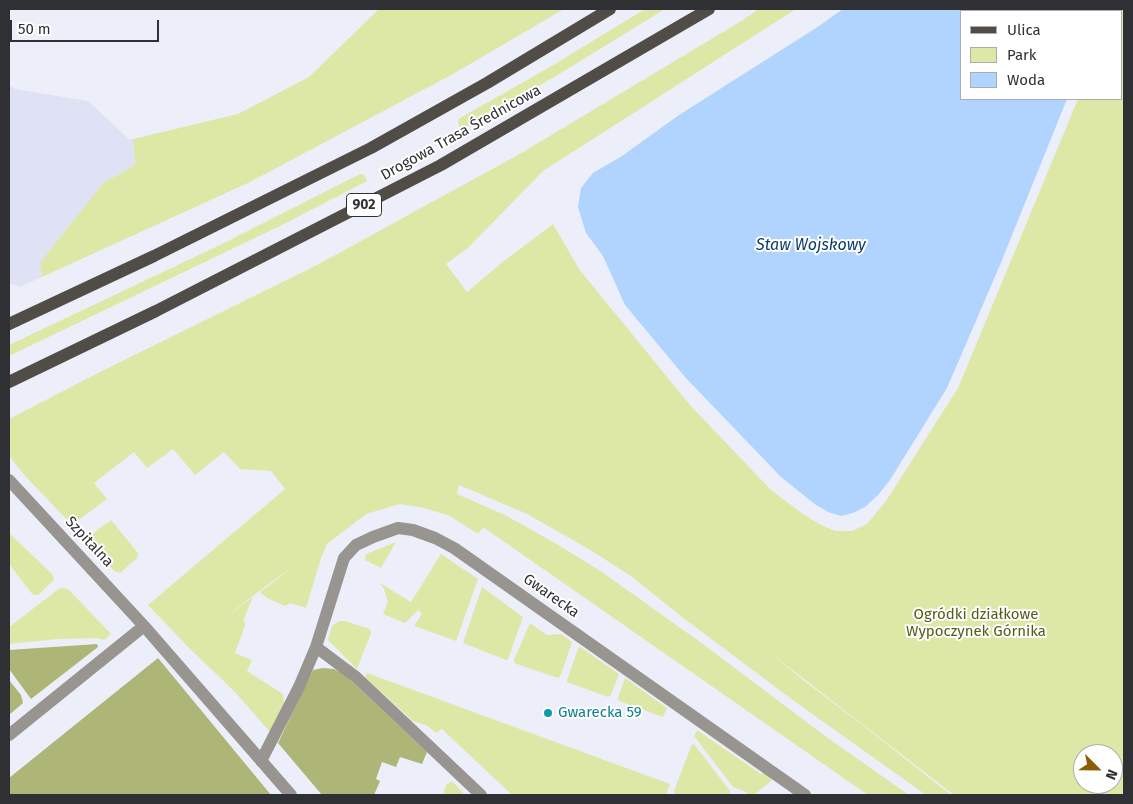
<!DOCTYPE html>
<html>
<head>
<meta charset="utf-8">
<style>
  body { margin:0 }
  #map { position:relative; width:1133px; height:804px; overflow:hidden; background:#eceff9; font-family:"Fira Sans",sans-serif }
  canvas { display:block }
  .frame { position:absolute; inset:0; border:10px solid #2f3034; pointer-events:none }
  .legend { position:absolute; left:960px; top:10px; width:162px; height:90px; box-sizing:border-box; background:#fff; border:1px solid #acacae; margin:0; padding:6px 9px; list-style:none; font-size:15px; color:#2f3034 }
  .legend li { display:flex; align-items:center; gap:10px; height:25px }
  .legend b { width:25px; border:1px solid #acacae }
  .north { position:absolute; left:1073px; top:744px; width:50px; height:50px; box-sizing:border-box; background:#fff; border:1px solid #acacae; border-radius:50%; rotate:113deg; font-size:14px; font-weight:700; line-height:20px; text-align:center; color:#2f3034 }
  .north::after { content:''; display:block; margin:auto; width:18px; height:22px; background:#8b5e01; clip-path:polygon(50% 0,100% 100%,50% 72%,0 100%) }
  .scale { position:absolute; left:10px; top:20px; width:149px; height:22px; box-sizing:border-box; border:2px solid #2f3034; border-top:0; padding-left:6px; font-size:15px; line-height:18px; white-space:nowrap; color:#2f3034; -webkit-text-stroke:4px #fff; paint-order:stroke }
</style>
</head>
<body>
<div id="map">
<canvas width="1133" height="804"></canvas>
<div class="frame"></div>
<ul class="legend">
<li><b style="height:6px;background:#524c47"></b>Ulica</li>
<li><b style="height:14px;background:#dde8a7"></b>Park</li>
<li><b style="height:14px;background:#b0d4fd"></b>Woda</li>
</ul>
<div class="north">N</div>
<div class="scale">50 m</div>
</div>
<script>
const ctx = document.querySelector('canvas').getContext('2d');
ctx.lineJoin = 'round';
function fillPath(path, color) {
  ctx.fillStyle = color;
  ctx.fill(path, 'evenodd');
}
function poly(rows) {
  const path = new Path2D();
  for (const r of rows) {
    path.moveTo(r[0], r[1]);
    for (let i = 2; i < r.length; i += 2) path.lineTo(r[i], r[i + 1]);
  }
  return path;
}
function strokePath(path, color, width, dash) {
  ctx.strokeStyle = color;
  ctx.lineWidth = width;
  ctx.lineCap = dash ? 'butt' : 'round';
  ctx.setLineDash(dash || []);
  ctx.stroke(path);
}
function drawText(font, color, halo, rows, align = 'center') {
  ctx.font = font + ' "Fira Sans",sans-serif';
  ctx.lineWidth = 4;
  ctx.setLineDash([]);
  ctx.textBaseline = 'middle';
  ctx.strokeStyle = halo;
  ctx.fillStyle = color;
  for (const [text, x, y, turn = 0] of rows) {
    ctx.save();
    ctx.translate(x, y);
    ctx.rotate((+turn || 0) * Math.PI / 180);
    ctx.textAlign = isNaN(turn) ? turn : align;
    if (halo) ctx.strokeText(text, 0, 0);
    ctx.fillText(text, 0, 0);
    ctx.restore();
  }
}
fillPath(poly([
  [9,85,15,89,88,101,130,140,133,139,135,165,103,183,41,263,42,277,20,287,9,283]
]), '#dee2f4');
fillPath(poly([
  [379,9,564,9,453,74,250,182,42,277,40,263,103,183,135,165,133,139,238,114,309,77],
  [645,9,665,9,556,76,466,127,463,128,459,126,458,122,460,118,550,67],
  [759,9,796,9,543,171,469,247,446,264,467,292,504,261,553,224,579,269,690,405,771,490,803,514,819,524,835,531,852,531,867,524,886,501,958,388,1078,99,1122,99,1122,11,1089,11,1091,9,1124,9,1124,795,954,795,773,655,803,680,860,723,951,795,926,795,794,701,682,617,631,576,592,551,527,514,459,485,457,494,505,515,555,543,602,572,707,647,825,736,909,795,868,795,483,527,478,534,450,516,424,508,400,504,366,514,327,544,321,558,306,608,290,603,285,606,267,598,260,592,293,567,267,585,219,622,253,597,243,621,246,623,235,653,252,660,247,671,283,694,284,703,270,732,234,691,188,647,148,605,285,489,271,471,240,469,224,452,195,475,173,449,147,468,134,452,94,483,107,499,72,525,26,477,9,456,9,419,104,370,317,265,518,155,743,20],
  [1083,754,1113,754,1113,784,1083,784],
  [360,174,363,174,366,178,367,181,284,224,9,356,9,345,220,245],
  [111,520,138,553,137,558,120,573,114,571,87,541,87,538],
  [9,533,52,574,54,578,54,580,38,595,33,595,9,564],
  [396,542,381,568,365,560,366,554],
  [441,554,478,579,456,641,414,626,422,614,418,610,405,623,383,614,388,602,384,589,380,583,411,602],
  [482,587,523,617,508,659,506,660,463,643],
  [60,588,64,588,69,590,111,634,104,640,98,638,58,639,9,644,9,627],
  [339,621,345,621,370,629,371,633,357,669,328,640,332,626],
  [530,623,547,635,561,634,572,642,561,675,558,678,514,663,514,660],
  [579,646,619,674,611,695,608,697,567,682,567,680],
  [367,673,670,784,666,795,512,795,442,729,436,733,428,726,413,721,365,677],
  [625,678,667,708,663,717,619,701,618,698],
  [697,730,761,774,764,772,772,778,771,781,754,795,749,795,746,792,733,787,694,736],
  [692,744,694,744,730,791,730,795,675,795,674,791],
  [452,781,465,795,443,795,446,785]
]), '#dde8a7');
fillPath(poly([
  [97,644,98,647,31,699,9,669,9,650],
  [158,658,271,795,9,795,9,778],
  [323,668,334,669,344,674,427,752,422,764,400,757,396,767,382,762,376,779,380,781,374,795,322,795,278,743,313,670],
  [9,680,21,695,23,703,9,715]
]), '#adb676');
fillPath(poly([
  [843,9,1042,9,1049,11,962,11,962,99,1067,99,1000,265,947,388,890,480,878,495,865,507,853,513,841,516,828,512,816,505,781,477,685,377,625,305,603,256,586,233,578,207,581,188,593,173,622,156,679,115,816,28]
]), '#b0d4fd');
strokePath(poly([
  [9,480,144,626,291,795],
  [316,647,356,677,481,795],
  [9,735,144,626],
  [261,761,299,687,316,647,344,558,356,545,373,537,398,528,413,530,435,538,454,548,805,795]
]), '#989591', 12);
strokePath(poly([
  [9,324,154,256,371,148,487,83,610,9],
  [9,382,156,311,441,165,709,9]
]), '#524c47', 12);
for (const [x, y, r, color] of [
  [548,713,5,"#0f9aa8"]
]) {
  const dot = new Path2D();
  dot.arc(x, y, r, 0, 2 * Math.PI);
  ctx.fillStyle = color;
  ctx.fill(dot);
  strokePath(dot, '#fff', 2);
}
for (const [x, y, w] of [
  [364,205,35]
]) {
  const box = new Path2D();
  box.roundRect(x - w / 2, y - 11.5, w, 23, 4);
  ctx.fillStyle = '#fff';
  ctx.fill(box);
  strokePath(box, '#2f3034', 1);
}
drawText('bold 14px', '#2f3034', null, [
  ["902",364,205]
]);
drawText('15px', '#2f3034', '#fff', [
  ["Drogowa Trasa Średnicowa",461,133,-29],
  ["Szpitalna",89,542,47],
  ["Gwarecka",551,596,35]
]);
drawText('15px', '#565d15', '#fff', [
  ["Ogródki działkowe",976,615],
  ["Wypoczynek Górnika",976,632]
]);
drawText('15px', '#0d838f', '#fff', [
  ["Gwarecka 59",558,713]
], 'left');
drawText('italic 16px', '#0f3b69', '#fff', [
  ["Staw Wojskowy",811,246]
]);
</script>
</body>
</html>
